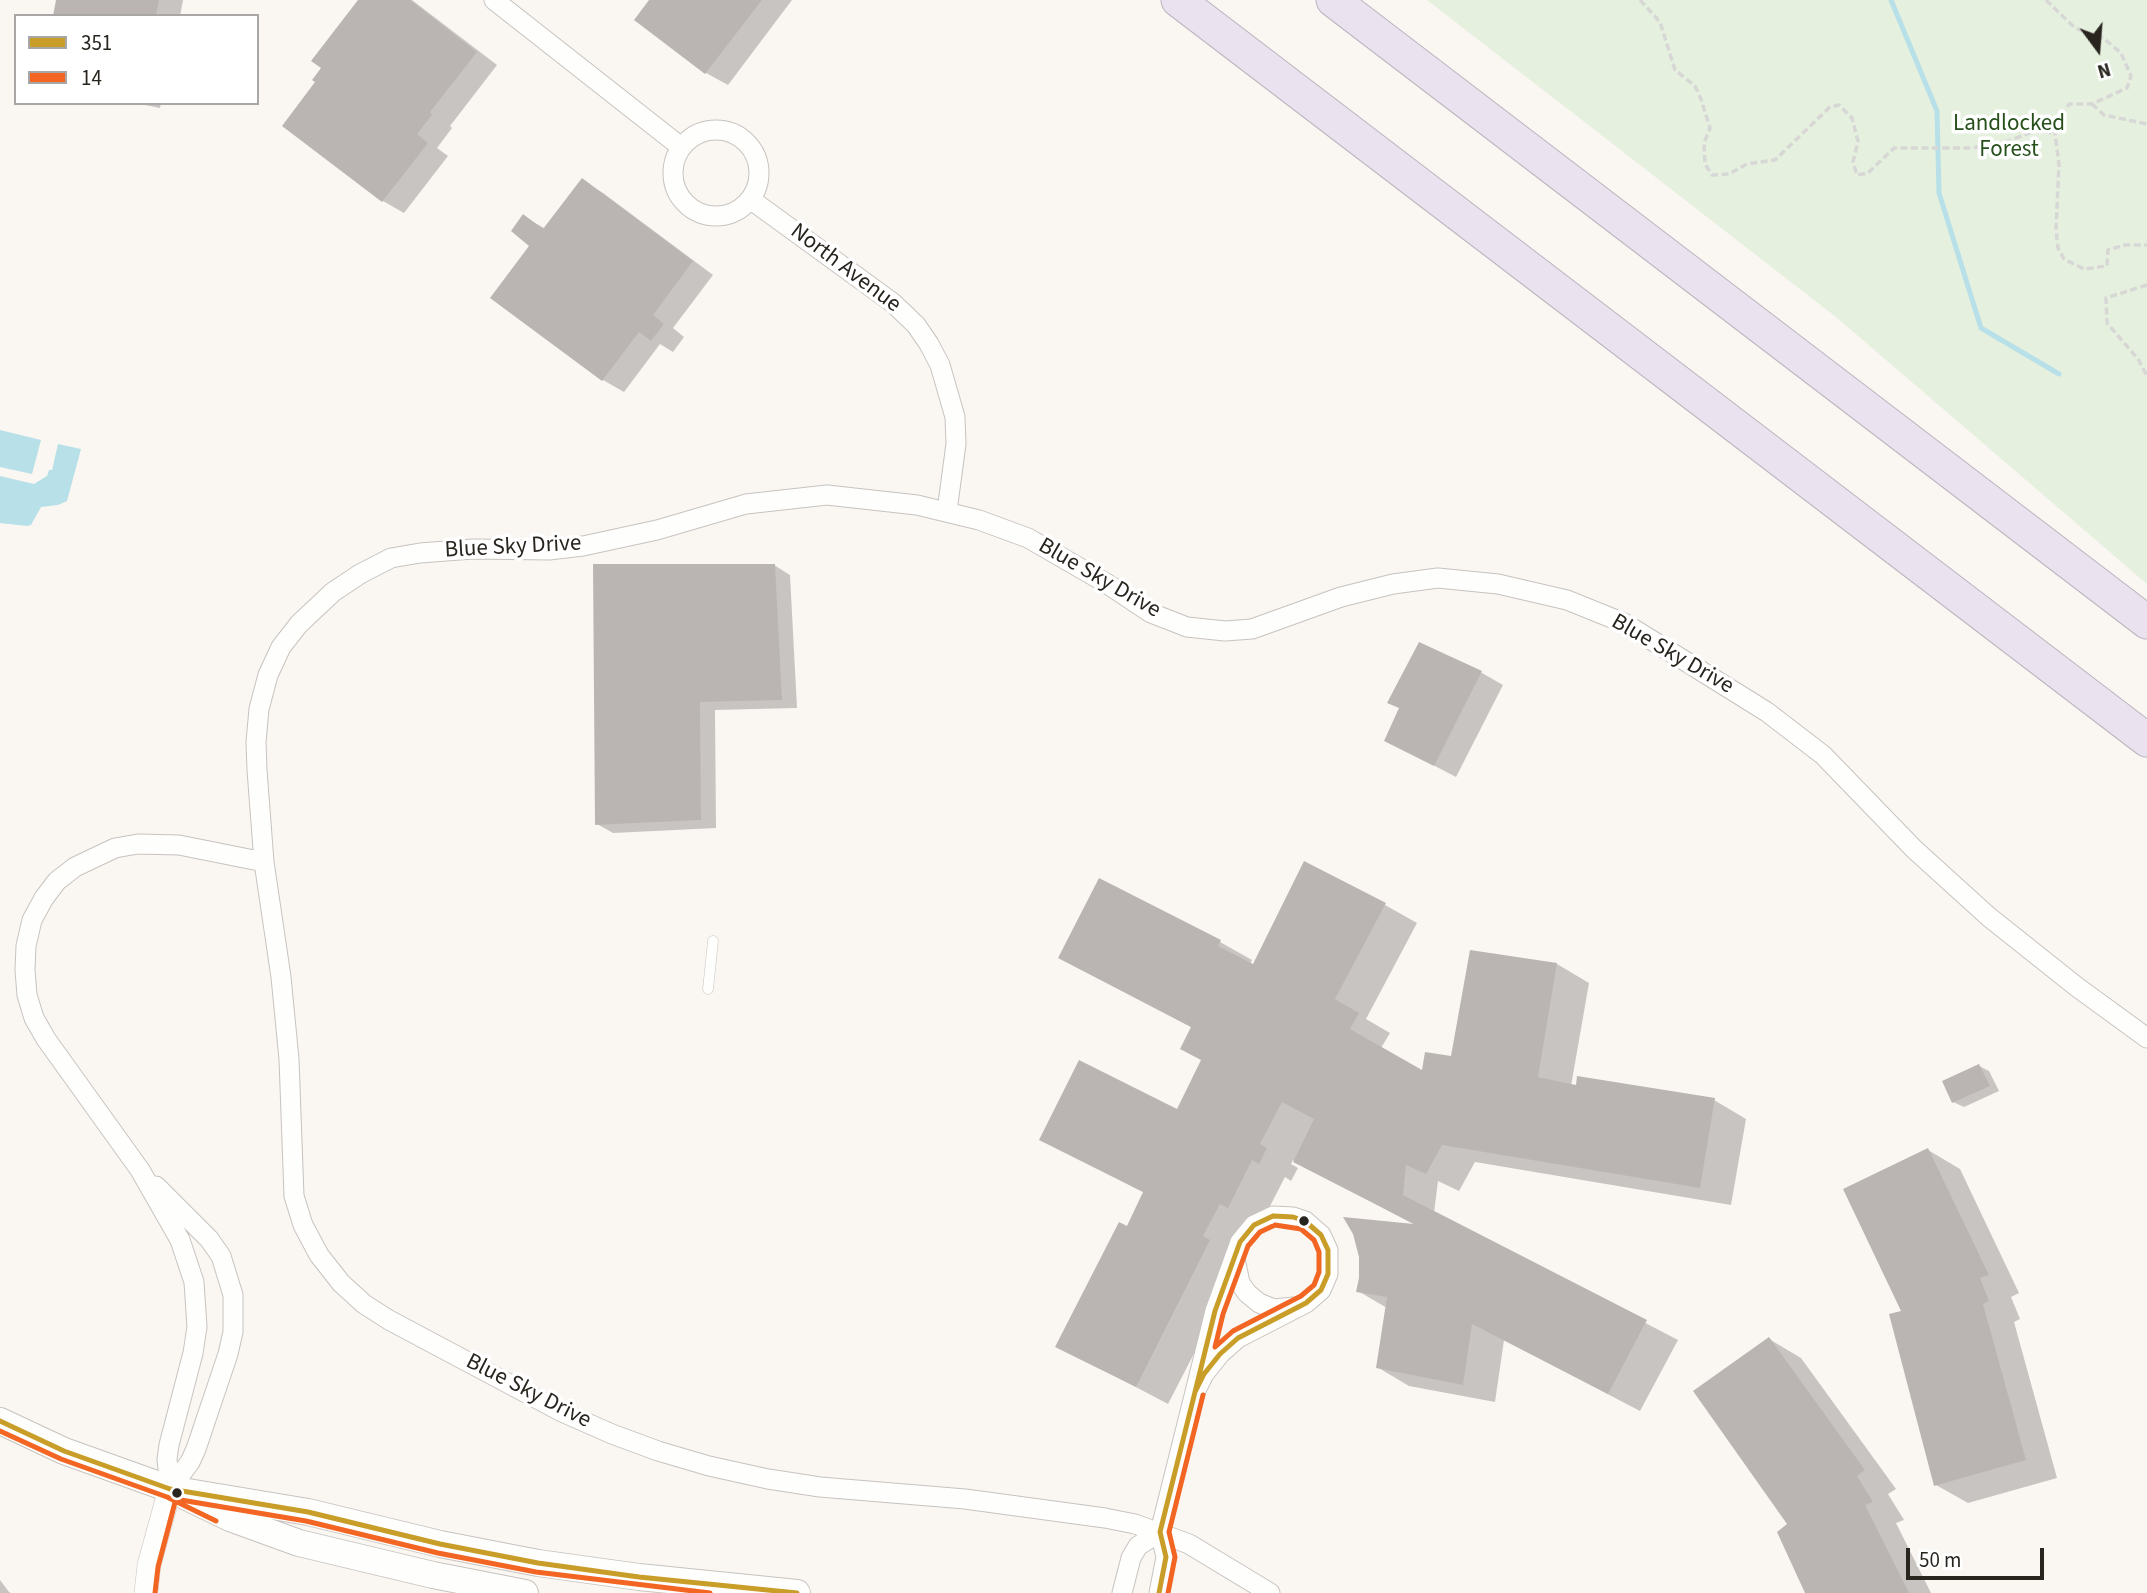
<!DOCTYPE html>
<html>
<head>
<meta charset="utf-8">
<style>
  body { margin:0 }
  #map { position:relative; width:2147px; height:1593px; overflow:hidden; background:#faf6f2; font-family:"Source Sans 3",sans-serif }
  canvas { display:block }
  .legend { position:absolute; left:14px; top:14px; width:245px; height:91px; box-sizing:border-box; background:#fff; border:2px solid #a9a7a5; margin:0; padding:9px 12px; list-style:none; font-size:21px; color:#28241e }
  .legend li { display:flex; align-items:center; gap:14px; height:35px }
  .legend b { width:35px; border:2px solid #a9a7a5 }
  .north { position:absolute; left:2063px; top:14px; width:70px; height:70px; -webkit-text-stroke:5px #fff; paint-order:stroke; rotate:164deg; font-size:19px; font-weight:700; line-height:28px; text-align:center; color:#28241e }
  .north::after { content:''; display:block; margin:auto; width:24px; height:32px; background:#28241e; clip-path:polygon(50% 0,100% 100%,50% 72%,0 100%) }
  .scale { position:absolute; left:1906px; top:1548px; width:138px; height:32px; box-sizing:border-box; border:4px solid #28241e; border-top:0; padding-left:9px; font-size:21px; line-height:24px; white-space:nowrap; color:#28241e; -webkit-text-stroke:5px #fff; paint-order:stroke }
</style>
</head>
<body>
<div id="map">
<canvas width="2147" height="1593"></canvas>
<ul class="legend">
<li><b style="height:9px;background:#c99e28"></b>351</li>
<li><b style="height:9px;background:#f26522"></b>14</li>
</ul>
<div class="north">N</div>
<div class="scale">50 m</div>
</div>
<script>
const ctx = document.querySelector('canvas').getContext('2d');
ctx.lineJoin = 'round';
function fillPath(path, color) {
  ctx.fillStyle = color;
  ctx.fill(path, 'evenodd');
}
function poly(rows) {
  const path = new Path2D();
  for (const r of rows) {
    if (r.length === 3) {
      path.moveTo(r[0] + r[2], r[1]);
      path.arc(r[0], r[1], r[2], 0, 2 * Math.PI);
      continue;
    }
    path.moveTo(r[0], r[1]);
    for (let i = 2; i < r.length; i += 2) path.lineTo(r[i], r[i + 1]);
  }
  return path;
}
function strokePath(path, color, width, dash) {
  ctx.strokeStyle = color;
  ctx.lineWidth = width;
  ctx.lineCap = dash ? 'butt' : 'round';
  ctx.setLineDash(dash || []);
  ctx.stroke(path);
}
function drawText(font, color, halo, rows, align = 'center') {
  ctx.font = font + ' "Source Sans 3",sans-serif';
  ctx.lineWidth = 7;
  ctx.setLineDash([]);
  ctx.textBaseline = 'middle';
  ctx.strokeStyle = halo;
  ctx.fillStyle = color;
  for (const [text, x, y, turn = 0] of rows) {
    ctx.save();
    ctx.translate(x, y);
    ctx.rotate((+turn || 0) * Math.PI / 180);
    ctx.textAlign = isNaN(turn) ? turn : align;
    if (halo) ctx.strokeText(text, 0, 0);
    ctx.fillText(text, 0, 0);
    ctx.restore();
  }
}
fillPath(poly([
  [1427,0,2147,0,2147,584,1836,317]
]), '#e6f0df');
fillPath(poly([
  [0,430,41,440,32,474,0,467],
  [58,444,81,449,67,501,58,505,41,507,31,525,27,526,0,523,0,476,34,484,47,476,49,470,52,470]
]), '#b8e0e8');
fillPath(poly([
  [58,0,183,0,180,16,55,16],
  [360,0,412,0,497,65,450,126,452,128,437,148,448,156,404,213,383,201,318,82],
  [651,0,792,0,728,85,706,73,636,20],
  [135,103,161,103,160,108],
  [582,180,603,193,713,275,673,328,684,337,673,352,660,344,624,392,603,380,532,245,524,217,546,229],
  [774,565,790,575,797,708,715,710,716,828,613,833,597,824],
  [1420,645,1482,673,1503,685,1456,777,1408,752,1401,708],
  [1385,905,1417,923,1366,1019,1390,1033,1381,1048,1423,1072,1452,1058,1557,964,1589,983,1571,1086,1714,1100,1746,1119,1731,1205,1475,1162,1459,1191,1438,1181,1434,1213,1678,1340,1640,1411,1504,1340,1495,1402,1409,1386,1377,1367,1387,1308,1358,1291,1417,1226,1293,1160,1291,1164,1298,1168,1291,1181,1285,1177,1168,1404,1058,1346,1127,1228,1145,1193,1041,1139,1177,1111,1203,1060,1193,1028,1060,958,1220,942,1252,960,1250,964,1254,966],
  [1979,1066,1989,1071,1999,1091,1964,1107,1953,1102],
  [1928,1150,1960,1169,2019,1293,2011,1297,2020,1319,2014,1322,2057,1478,1968,1503,1936,1485,1903,1312],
  [1769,1339,1801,1358,1896,1489,1888,1494,1904,1520,1896,1523,1931,1593,1806,1593,1789,1524],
  [0,1580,9,1592,11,1593,0,1593]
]), '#0003');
strokePath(poly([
  [1891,0,1937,111,1939,193,1981,328,2059,374]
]), '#b8e0e8', 5);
fillPath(poly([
  [56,0,159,0,156,16,53,16],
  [358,0,410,0,477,52,430,112,432,115,417,134,428,143,382,202,282,126,315,82,312,80,321,68,311,61],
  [649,0,762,0,705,74,634,20],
  [582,178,693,261,653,315,664,324,651,341,639,332,602,381,490,298,529,246,511,231,523,214,543,229],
  [593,564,775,564,782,700,700,702,701,820,595,825],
  [1419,642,1482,671,1434,766,1384,741,1399,708,1387,703],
  [1304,861,1386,903,1335,999,1359,1013,1350,1029,1422,1070,1425,1052,1451,1056,1470,950,1557,963,1538,1077,1576,1085,1577,1076,1715,1098,1700,1188,1442,1145,1426,1174,1406,1165,1403,1195,1647,1320,1608,1394,1472,1324,1463,1385,1376,1368,1387,1297,1356,1292,1359,1278,1359,1257,1353,1234,1343,1217,1414,1224,1293,1162,1314,1119,1282,1102,1260,1144,1267,1148,1259,1164,1252,1160,1228,1208,1220,1204,1203,1236,1210,1240,1136,1387,1055,1347,1119,1222,1127,1226,1143,1192,1039,1140,1079,1060,1177,1109,1201,1060,1180,1049,1191,1027,1058,958,1099,878,1221,940,1218,946,1253,964],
  [1979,1064,1990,1086,1952,1103,1942,1081],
  [1928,1148,1989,1275,1980,1278,1989,1301,1983,1304,2026,1460,1934,1486,1889,1314,1901,1311,1843,1189],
  [1769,1337,1865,1470,1857,1476,1873,1502,1865,1505,1909,1593,1805,1593,1777,1532,1787,1524,1693,1391]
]), '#bab5b3');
const service = poly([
  [708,989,713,941]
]);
const minor = poly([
  [494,0,681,147],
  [716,173,43],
  [750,199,893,303,916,325,929,344,940,365,955,417,956,444,947,511],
  [156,1186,209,1239,221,1256,233,1295,233,1332,228,1354,196,1449,190,1462,170,1489],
  [1235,1259,1240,1283,1247,1293,1259,1303,1274,1309,1294,1307],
  [170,1489,167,1459,169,1445,193,1353,197,1327,194,1282,180,1240,140,1170,46,1039,34,1018,27,995,25,970,26,946,32,920,44,898,57,881,75,867,115,848,138,844,179,845,264,862],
  [1122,1593,1131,1558,1138,1546,1160,1532],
  [1159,1593,1166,1557,1160,1532,1195,1392,1215,1311,1240,1242,1254,1225,1273,1216,1293,1217,1305,1221,1321,1235,1328,1250,1328,1274,1321,1290,1306,1303,1238,1338,1220,1354,1204,1374,1195,1392],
  [1270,1593,1189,1544,1135,1524,1105,1518,965,1499,820,1487,768,1479,709,1466,658,1451,612,1434,562,1412,389,1320,364,1304,341,1283,319,1255,303,1225,294,1196,289,1059,281,977,264,862,257,770,256,742,259,709,268,675,281,647,299,624,333,592,360,574,391,558,420,553,473,549,549,550,583,546,657,530,746,504,827,495,917,505,979,520,1028,538,1106,583,1151,613,1187,627,1225,631,1252,629,1341,597,1393,584,1438,578,1498,584,1567,600,1624,623,1767,712,1823,755,1914,849,1989,917,2077,987,2147,1038]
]);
const tertiary = poly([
  [146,1593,149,1565,170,1489]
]);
const secondary = poly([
  [0,1421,64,1451,170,1489,230,1518,299,1543,433,1575,525,1593],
  [170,1489,308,1512,440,1544,538,1563,639,1577,797,1593]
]);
const motorway = poly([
  [1178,0,2147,740],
  [1333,0,2147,622]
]);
strokePath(service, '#c7c3bf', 11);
strokePath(minor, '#c7c3bf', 21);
strokePath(tertiary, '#c7c3bf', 24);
strokePath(secondary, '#c7c3bf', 28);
strokePath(motorway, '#bcb5bf', 35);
strokePath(poly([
  [1640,0,1660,22,1675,70,1695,86,1701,99,1710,128,1704,143,1705,164,1712,175,1729,174,1747,164,1775,160,1830,107,1839,105,1852,118,1858,141,1853,162,1857,175,1868,173,1894,148,1973,148,2009,141,2037,130,2055,134],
  [2046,0,2075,28,2103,38,2121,53,2131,76,2127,88,2092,104,2069,104,2060,120,2055,134,2059,164,2056,230,2058,248,2064,259,2084,269,2107,266,2108,250,2125,245,2147,245],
  [2092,104,2104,115,2147,124],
  [2147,285,2106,298,2107,323,2138,359,2147,376]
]), '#d7d7d5', 3.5, [7, 3.5]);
strokePath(service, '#fefefd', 10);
strokePath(minor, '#fefefd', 19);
strokePath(tertiary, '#fefefd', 23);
strokePath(secondary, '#fefefd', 26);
strokePath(motorway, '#eae3ef', 33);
strokePath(poly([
  [1273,1216,1293,1217,1305,1221,1321,1235,1328,1250,1328,1274,1321,1290,1306,1303,1238,1338,1220,1354,1204,1374,1195,1392,1215,1311,1240,1242,1254,1225,1273,1216],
  [0,1421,64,1451,170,1489,308,1512,440,1544,538,1563,639,1577,797,1593],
  [1159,1593,1166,1557,1160,1532,1195,1392]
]), '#c99e28', 5);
strokePath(poly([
  [1275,1225,1301,1229,1314,1240,1319,1252,1319,1272,1314,1285,1301,1296,1233,1331,1215,1347,1223,1314,1248,1246,1260,1232,1275,1225],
  [0,1431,61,1459,167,1497,216,1521],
  [169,1498,306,1521,438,1553,536,1572,710,1593],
  [155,1593,158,1567,178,1491],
  [1168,1593,1175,1557,1169,1532,1203,1395]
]), '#f26522', 5);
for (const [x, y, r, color] of [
  [1304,1221,6,"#28241e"],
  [177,1493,6,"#28241e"]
]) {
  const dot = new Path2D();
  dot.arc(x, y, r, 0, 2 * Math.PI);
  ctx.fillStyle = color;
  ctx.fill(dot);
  strokePath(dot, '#fff', 2.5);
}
drawText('23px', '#264f1b', '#fff', [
  ["Landlocked",2009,125],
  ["Forest",2009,151]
]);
drawText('23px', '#28241e', '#fff', [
  ["North Avenue",845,269,37],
  ["Blue Sky Drive",513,548,-3],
  ["Blue Sky Drive",1099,579,30],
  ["Blue Sky Drive",1672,655,30],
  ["Blue Sky Drive",528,1392,27]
]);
</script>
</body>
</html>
